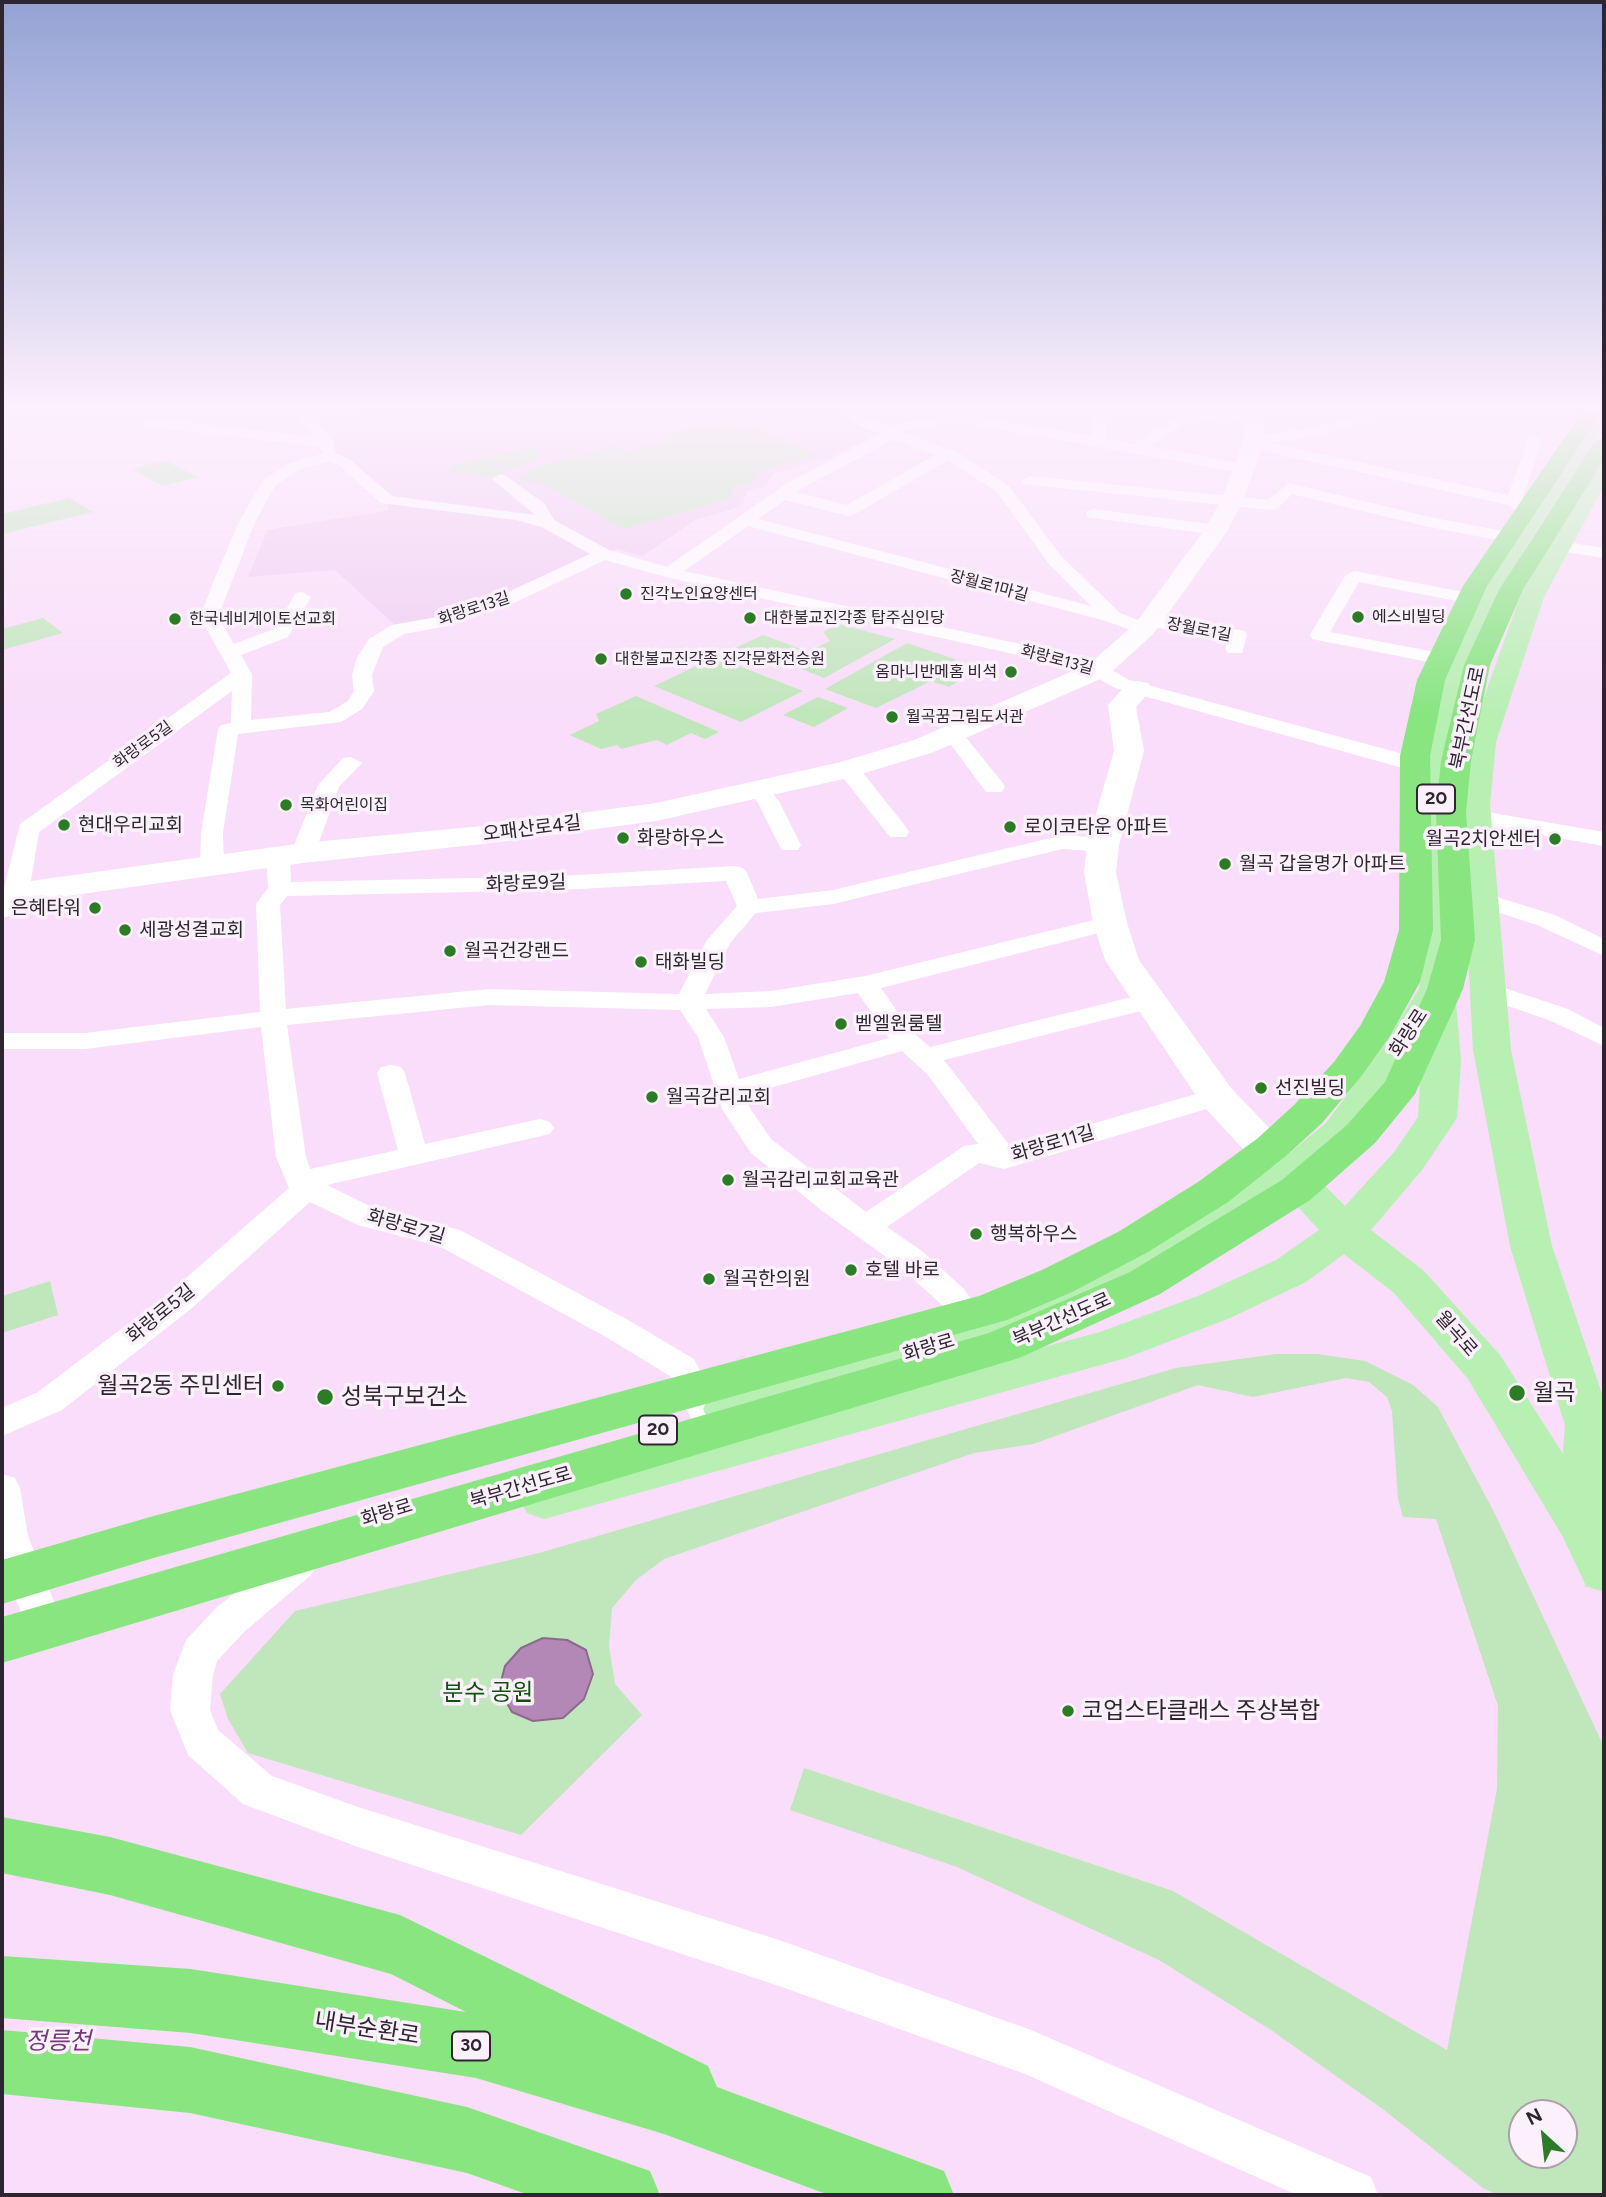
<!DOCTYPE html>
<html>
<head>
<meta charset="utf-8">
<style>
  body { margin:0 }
  #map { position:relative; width:1606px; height:2197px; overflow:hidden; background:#f9ddfa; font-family:Figtree,sans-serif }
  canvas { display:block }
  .frame { position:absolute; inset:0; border:4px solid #2f2530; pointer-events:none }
  .north { position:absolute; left:1508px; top:2099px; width:70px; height:70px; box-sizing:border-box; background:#fcf0fc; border:2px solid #aa9faa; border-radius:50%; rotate:333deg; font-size:19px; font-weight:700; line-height:28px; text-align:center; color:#2f2530 }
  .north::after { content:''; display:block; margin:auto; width:24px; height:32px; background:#2c7c26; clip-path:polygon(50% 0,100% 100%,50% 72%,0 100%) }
</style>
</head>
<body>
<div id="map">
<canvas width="1606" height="2197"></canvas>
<div class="frame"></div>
<div class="north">N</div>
</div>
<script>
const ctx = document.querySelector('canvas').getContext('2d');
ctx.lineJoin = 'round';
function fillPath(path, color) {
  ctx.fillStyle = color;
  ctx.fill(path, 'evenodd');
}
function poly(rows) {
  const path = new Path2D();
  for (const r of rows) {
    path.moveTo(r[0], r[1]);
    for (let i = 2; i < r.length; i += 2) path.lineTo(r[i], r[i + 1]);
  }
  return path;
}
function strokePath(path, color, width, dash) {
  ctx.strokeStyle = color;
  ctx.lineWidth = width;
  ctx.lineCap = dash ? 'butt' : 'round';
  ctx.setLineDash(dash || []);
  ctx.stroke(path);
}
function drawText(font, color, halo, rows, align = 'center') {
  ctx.font = font + ' Figtree,"Noto Sans KR",sans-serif';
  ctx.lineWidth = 7;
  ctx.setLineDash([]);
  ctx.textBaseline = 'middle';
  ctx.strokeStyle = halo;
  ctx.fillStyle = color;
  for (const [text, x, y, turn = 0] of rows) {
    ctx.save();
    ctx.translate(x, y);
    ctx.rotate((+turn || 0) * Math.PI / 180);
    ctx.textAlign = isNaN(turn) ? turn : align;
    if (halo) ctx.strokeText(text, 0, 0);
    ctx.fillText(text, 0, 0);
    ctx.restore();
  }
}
fillPath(poly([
  [362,409,837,409,852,422,879,433,829,458,773,474,766,486,747,491,742,506,695,520,643,556,617,549,499,603,399,629,335,570,248,577,267,530,389,510,387,500,330,456,327,443]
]), '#efcdf1');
fillPath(poly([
  [734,418,818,455,759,471,751,483,733,487,729,499,623,529,539,481,521,483,519,478,534,468,614,446,626,452,667,442,656,436],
  [529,447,538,449,540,454,537,459,493,477,451,472,449,467],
  [165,460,198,477,163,486,132,469],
  [69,498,93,512,2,534,2,514],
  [43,618,63,633,2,650,2,629],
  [839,624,895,639,824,678,786,663,830,641,823,632],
  [763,635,801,649,773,663,735,648],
  [907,643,981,668,949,687,931,681,876,708,825,689],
  [715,657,716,657,803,691,741,722,654,686],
  [636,696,719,732,705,739,691,733,667,745,657,740,621,749,617,745,601,749,570,735,599,721,596,714],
  [818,697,848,708,814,727,783,715],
  [50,1281,58,1315,2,1333,2,1296],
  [1276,1354,1317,1354,1365,1361,1413,1385,1438,1407,1495,1514,1604,1747,1604,2195,1498,2195,1483,2188,1384,2110,1271,2030,1159,1960,957,1867,790,1810,804,1768,1173,1891,1447,2050,1497,1789,1498,1706,1436,1519,1403,1517,1398,1499,1392,1411,1387,1397,1369,1382,1346,1378,1253,1397,1198,1385,1033,1444,974,1453,664,1559,636,1580,612,1608,609,1646,615,1684,642,1715,521,1835,248,1753,228,1719,220,1694,295,1611,539,1553,1176,1368],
  [1522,2113,1564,2113,1564,2155,1522,2155]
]), '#c0e6bb');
const water = poly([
  [543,1638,567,1640,586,1650,593,1674,584,1699,563,1718,533,1721,512,1712,499,1689,505,1666,521,1648,543,1638]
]);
fillPath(water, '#b387b6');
strokePath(water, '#8b6a8e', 2);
fillPath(poly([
  [2,1973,44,1978,426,2057,860,2195,712,2195,472,2104,335,2089,2,2104]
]), '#f9ddfa');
fillPath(poly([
  [290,409,304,409,335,443,335,453,349,459,392,496,535,515,492,479,500,474,506,476,545,504,554,520,609,550,667,567,786,484,881,434,855,424,839,409,854,409,865,418,887,426,960,414,1092,436,1093,420,1111,409,1127,409,1106,425,1107,439,1134,444,1189,410,1260,415,1262,418,1255,422,1192,419,1150,446,1249,465,1249,471,1244,473,960,422,900,431,962,455,1009,486,1061,556,1120,613,1141,621,1150,615,1245,631,1247,635,1242,653,1228,653,1225,649,1228,639,1152,627,1151,633,1144,635,1106,621,748,526,684,571,1071,655,1105,666,1129,680,1444,765,1447,770,1436,776,1428,775,1115,688,1091,674,1059,664,670,578,605,560,505,607,447,626,404,634,383,647,372,675,374,691,362,709,341,722,238,734,223,833,224,866,220,871,212,873,204,871,200,866,201,833,218,729,221,725,231,723,232,691,39,832,29,893,11,916,2,918,2,896,20,824,231,673,200,617,215,578,239,522,263,480,290,463,324,453,321,447,147,426,140,422,147,418,314,437,290,409],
  [894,439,935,455,847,505,795,492,894,439],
  [948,460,997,492,1049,564,1091,606,758,519,785,500,849,516,855,514,948,460],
  [329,461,339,465,381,503,516,520,542,527,590,554,493,599,437,617,392,625,369,639,357,658,352,675,354,691,348,701,329,712,251,720,252,674,241,655,288,637,311,597,302,592,296,593,274,629,234,644,218,617,255,522,275,486,300,469,329,461],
  [1384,409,1406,409,1314,436,1271,443,1508,495,1528,440,1530,437,1540,437,1542,440,1522,500,1534,512,1532,515,1520,515,1509,505,1264,451,1246,441,1254,436,1308,429,1384,409],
  [1029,476,1268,500,1289,483,1429,517,1519,534,1527,539,1519,544,1429,527,1292,494,1278,508,1272,510,1023,484,1021,481,1029,476],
  [1093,509,1216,525,1224,530,1216,535,1087,517,1087,511,1093,509],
  [1559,541,1604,548,1604,558,1553,550,1550,546,1559,541],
  [1354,571,1489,597,1492,601,1489,605,1483,606,1359,582,1330,632,1466,658,1469,662,1466,666,1459,668,1312,639,1310,635,1345,576,1354,571],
  [953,728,960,730,1002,782,1005,787,1002,792,986,792,946,738,943,734,946,730,953,728],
  [351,757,362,763,339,787,315,853,311,858,295,858,291,853,318,785,343,758,351,757],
  [848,763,856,764,906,827,909,832,906,837,890,837,840,774,837,769,840,764,848,763],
  [758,783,766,785,779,801,801,845,798,850,782,850,779,845,758,803,747,790,758,783],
  [1475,810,1604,832,1604,846,1467,822,1464,817,1475,810],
  [1063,835,1103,838,1114,845,1103,852,1063,849,833,904,756,913,730,943,705,994,771,991,865,976,1110,916,1119,918,1122,923,1119,928,881,988,910,1030,930,1047,1148,993,1157,995,1161,1001,1157,1007,944,1060,1011,1147,1217,1088,1227,1091,1231,1097,1227,1103,1004,1169,979,1163,887,1227,922,1251,964,1289,994,1332,990,1340,978,1344,966,1340,942,1305,900,1267,821,1210,751,1153,722,1109,698,1037,680,1010,489,1005,287,1025,306,1157,310,1169,398,1150,377,1073,381,1067,391,1065,401,1067,405,1073,425,1144,540,1119,550,1122,554,1128,550,1134,327,1185,378,1210,460,1230,630,1321,694,1359,723,1415,718,1424,706,1428,694,1424,670,1376,606,1337,439,1246,358,1225,310,1202,192,1308,62,1410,2,1436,2,1408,38,1392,170,1292,289,1188,276,1157,261,1027,85,1049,2,1049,2,1033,85,1033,260,1012,256,904,268,888,266,856,270,851,286,851,290,856,291,882,561,876,735,866,743,868,747,873,758,899,833,890,1063,835],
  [726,881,737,906,707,940,679,994,489,989,286,1009,280,905,287,896,561,890,726,881],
  [858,993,889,1038,739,1079,724,1037,706,1009,771,1007,858,993],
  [902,1051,928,1075,978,1144,964,1146,866,1212,771,1139,750,1108,745,1095,902,1051],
  [1481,892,1555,915,1604,939,1604,956,1537,925,1472,904,1469,899,1472,894,1481,892],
  [1486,982,1568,1009,1604,1028,1604,1046,1551,1021,1477,995,1473,990,1477,985,1486,982],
  [2,1474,15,1478,20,1488,28,1536,61,1619,56,1631,42,1635,28,1631,2,1563,2,1474],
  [298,1548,311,1553,317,1564,311,1575,244,1632,217,1661,213,1675,210,1710,218,1730,272,1776,358,1807,779,1940,1031,2030,1371,2177,1378,2195,1297,2195,1025,2074,779,1986,358,1847,243,1804,188,1755,170,1710,173,1675,186,1640,216,1608,285,1553,298,1548]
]), '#fff');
fillPath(poly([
  [1245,409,1265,409,1264,441,1243,501,1228,530,1153,634,1107,676,934,752,848,778,656,821,483,844,303,863,25,902,2,910,2,888,17,883,303,843,483,826,656,803,841,762,914,740,1089,664,1135,624,1205,529,1221,501,1244,441,1245,409],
  [1138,681,1148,683,1152,689,1136,707,1144,751,1119,845,1116,872,1127,923,1139,960,1231,1088,1304,1164,1310,1174,1304,1184,1290,1187,1276,1184,1203,1106,1105,960,1093,923,1084,872,1087,845,1114,751,1108,705,1128,683,1138,681]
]), '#fff');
fillPath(poly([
  [1604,409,1604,429,1531,539,1495,601,1472,662,1451,800,1459,957,1455,989,1461,1061,1457,1118,1422,1170,1371,1230,1424,1271,1500,1355,1563,1454,1565,1425,1510,1246,1473,1050,1460,804,1468,742,1520,597,1593,467,1604,461,1604,486,1544,597,1496,742,1490,804,1511,1050,1552,1246,1604,1400,1604,1592,1586,1586,1563,1537,1468,1379,1394,1293,1344,1254,1306,1282,1230,1318,1126,1358,544,1519,527,1513,519,1499,527,1485,1100,1332,1198,1296,1276,1260,1319,1230,1287,1195,1239,1228,1083,1311,995,1345,726,1427,709,1422,703,1409,709,1396,965,1321,1051,1289,1209,1208,1276,1164,1326,1123,1386,1042,1419,989,1425,957,1421,800,1446,662,1471,601,1507,539,1597,410,1604,409],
  [1422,1043,1418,1117,1394,1152,1345,1206,1314,1175,1354,1141,1422,1043]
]), '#b8efb3');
fillPath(poly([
  [1584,409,1604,409,1487,586,1445,680,1430,756,1433,930,1420,982,1390,1036,1360,1078,1322,1123,1286,1156,1228,1202,1148,1252,1072,1292,1007,1320,150,1559,2,1604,2,1560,150,1517,979,1296,1042,1270,1118,1232,1198,1182,1258,1138,1294,1105,1334,1062,1360,1026,1384,982,1399,930,1400,756,1417,680,1463,586,1584,409],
  [1604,437,1604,459,1523,590,1490,665,1471,761,1466,812,1475,940,1463,989,1415,1094,1375,1143,1310,1200,1160,1294,1019,1358,2,1663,2,1617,989,1333,1130,1272,1282,1180,1347,1125,1385,1082,1427,989,1441,940,1436,812,1441,761,1464,665,1499,590,1594,443,1604,437],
  [2,1817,110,1837,400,1915,708,2066,717,2087,944,2171,954,2195,829,2195,664,2134,476,2078,191,2033,2,2018,2,1956,191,1969,466,2012,391,1974,110,1895,2,1873,2,1817],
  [2,2030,190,2047,467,2107,650,2171,660,2195,529,2195,467,2173,190,2113,2,2094,2,2030]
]), '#88e580');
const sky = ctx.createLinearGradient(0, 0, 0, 716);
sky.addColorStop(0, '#93a2d4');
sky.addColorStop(0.57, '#fcf0fd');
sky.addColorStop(1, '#fcf0fd00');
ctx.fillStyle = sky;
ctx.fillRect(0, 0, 1606, 716);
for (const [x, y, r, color] of [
  [626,594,7,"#2c7c26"],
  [1358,617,7,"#2c7c26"],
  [750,618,7,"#2c7c26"],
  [175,619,7,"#2c7c26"],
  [601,659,7,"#2c7c26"],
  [1011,672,7,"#2c7c26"],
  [892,717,7,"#2c7c26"],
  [286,805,7,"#2c7c26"],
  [64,825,7,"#2c7c26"],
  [1010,827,7,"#2c7c26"],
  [623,838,7,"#2c7c26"],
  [1555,839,7,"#2c7c26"],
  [1225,864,7,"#2c7c26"],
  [95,908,7,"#2c7c26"],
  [125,930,7,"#2c7c26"],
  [450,951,7,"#2c7c26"],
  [641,962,7,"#2c7c26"],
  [841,1024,7,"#2c7c26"],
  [1261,1088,7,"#2c7c26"],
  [652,1097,7,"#2c7c26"],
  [728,1180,7,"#2c7c26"],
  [976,1234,7,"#2c7c26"],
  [851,1270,7,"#2c7c26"],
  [709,1279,7,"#2c7c26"],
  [278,1386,7,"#2c7c26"],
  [1517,1393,9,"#2c7c26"],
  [325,1397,9,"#2c7c26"],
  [1068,1711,7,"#2c7c26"]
]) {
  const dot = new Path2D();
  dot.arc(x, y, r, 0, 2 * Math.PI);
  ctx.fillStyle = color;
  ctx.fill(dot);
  strokePath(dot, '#fcf0fc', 2.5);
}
drawText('16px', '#2f2530', '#fcf0fc', [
  ["장월로1마길",989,586,15],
  ["화랑로13길",474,609,-18],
  ["장월로1길",1199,630,11],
  ["화랑로13길",1057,660,15],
  ["화랑로5길",143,745,-36]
]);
drawText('16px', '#2f2530', '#fcf0fc', [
  ["진각노인요양센터",640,594],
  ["에스비빌딩",1372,617],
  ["대한불교진각종 탑주심인당",764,618],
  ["한국네비게이토선교회",189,619],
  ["대한불교진각종 진각문화전승원",615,659],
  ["옴마니반메홈 비석",997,672,"right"],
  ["월곡꿈그림도서관",906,717],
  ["목화어린이집",300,805]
], 'left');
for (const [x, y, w] of [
  [1436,799,38],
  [658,1430,38],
  [471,2046,38]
]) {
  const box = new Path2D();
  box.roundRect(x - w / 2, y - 14.5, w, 29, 5);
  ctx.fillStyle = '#fcf0fc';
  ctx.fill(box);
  strokePath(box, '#2f2530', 2);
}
drawText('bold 18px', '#2f2530', null, [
  ["20",1436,799],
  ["20",658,1430],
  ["30",471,2046]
]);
drawText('19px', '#2f2530', '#fcf0fc', [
  ["북부간선도로",1468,718,-78],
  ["오패산로4길",532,829,-7],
  ["화랑로9길",526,884,-2],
  ["화랑로",1409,1033,-57],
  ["화랑로11길",1053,1144,-16],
  ["화랑로7길",406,1227,16],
  ["화랑로5길",161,1314,-39],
  ["북부간선도로",1062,1320,-24],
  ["월곡로",1456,1334,49],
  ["화랑로",929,1348,-17],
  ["북부간선도로",521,1488,-16],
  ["화랑로",387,1513,-17]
]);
drawText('19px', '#2f2530', '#fcf0fc', [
  ["현대우리교회",78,825],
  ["로이코타운 아파트",1024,827],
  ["화랑하우스",637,838],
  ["월곡2치안센터",1541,839,"right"],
  ["월곡 갑을명가 아파트",1239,864],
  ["은혜타워",81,908,"right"],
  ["세광성결교회",139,930],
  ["월곡건강랜드",464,951],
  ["태화빌딩",655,962],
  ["벧엘원룸텔",855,1024],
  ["선진빌딩",1275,1088],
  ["월곡감리교회",666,1097],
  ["월곡감리교회교육관",742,1180],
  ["행복하우스",990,1234],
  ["호텔 바로",865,1270],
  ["월곡한의원",723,1279]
], 'left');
drawText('23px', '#2f2530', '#fcf0fc', [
  ["월곡2동 주민센터",264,1386,"right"],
  ["월곡",1533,1393],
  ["성북구보건소",341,1397],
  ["코업스타클래스 주상복합",1082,1711]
], 'left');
drawText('23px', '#12500f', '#fcf0fc', [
  ["분수 공원",488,1693]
]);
drawText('23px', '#2f2530', '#fcf0fc', [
  ["내부순환로",367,2029,9]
]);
drawText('italic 24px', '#723a76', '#fcf0fc', [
  ["정릉천",58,2042]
]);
</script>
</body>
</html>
